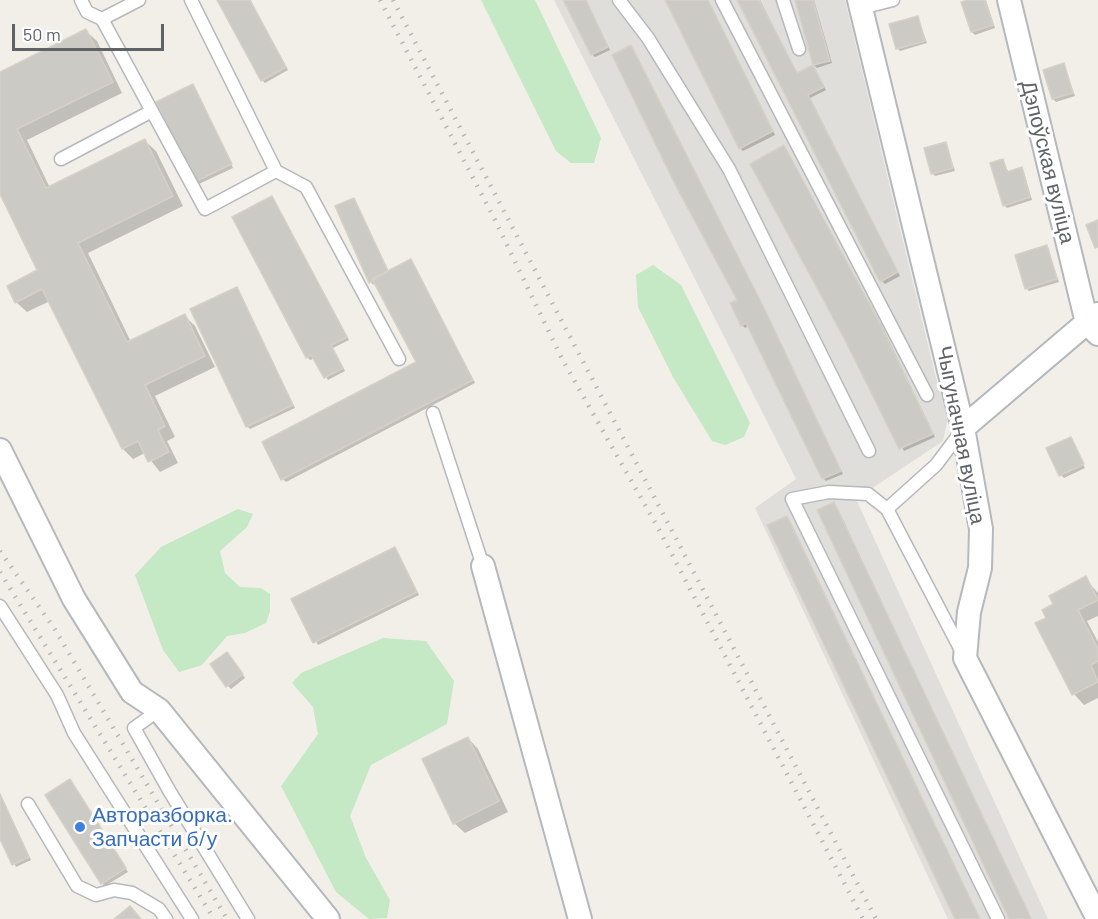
<!DOCTYPE html>
<html>
<head>
<meta charset="utf-8">
<style>
  body { margin:0 }
  #map { position:relative; width:1098px; height:919px; overflow:hidden; background:#f1efe8; font-family:Barlow,sans-serif }
  canvas { display:block }
  .scale { position:absolute; left:12px; top:24px; width:152px; height:27px; box-sizing:border-box; border:3px solid #5f6368; border-top:0; padding-left:8px; font-size:18px; line-height:21px; white-space:nowrap; color:#5f6368; -webkit-text-stroke:4px #fff; paint-order:stroke }
</style>
</head>
<body>
<div id="map">
<canvas width="1098" height="919"></canvas>
<div class="scale">50 m</div>
</div>
<script>
const ctx = document.querySelector('canvas').getContext('2d');
ctx.lineJoin = 'round';
function fillPath(path, color) {
  ctx.fillStyle = color;
  ctx.fill(path, 'evenodd');
}
function poly(rows) {
  const path = new Path2D();
  for (const r of rows) {
    path.moveTo(r[0], r[1]);
    for (let i = 2; i < r.length; i += 2) path.lineTo(r[i], r[i + 1]);
  }
  return path;
}
function strokePath(path, color, width, dash) {
  ctx.strokeStyle = color;
  ctx.lineWidth = width;
  ctx.lineCap = dash ? 'butt' : 'round';
  ctx.setLineDash(dash || []);
  ctx.stroke(path);
}
function drawText(font, color, halo, rows, align = 'center') {
  ctx.font = font + ' Barlow,sans-serif';
  ctx.lineWidth = 6;
  ctx.setLineDash([]);
  ctx.textBaseline = 'middle';
  ctx.strokeStyle = halo;
  ctx.fillStyle = color;
  for (const [text, x, y, turn = 0] of rows) {
    ctx.save();
    ctx.translate(x, y);
    ctx.rotate((+turn || 0) * Math.PI / 180);
    ctx.textAlign = isNaN(turn) ? turn : align;
    if (halo) ctx.strokeText(text, 0, 0);
    ctx.fillText(text, 0, 0);
    ctx.restore();
  }
}
fillPath(poly([
  [554,0,845,0,936,378,949,414,943,441,856,499,1048,919,948,919,755,508,796,479]
]), '#e0deda');
fillPath(poly([
  [481,0,535,0,601,138,594,163,571,163,556,151],
  [653,265,681,285,750,423,744,437,725,445,712,441,673,377,638,307,636,275],
  [238,509,253,514,247,527,220,551,225,573,240,587,261,588,270,594,270,611,266,623,245,633,227,636,202,665,179,672,163,650,135,575,161,547],
  [383,638,426,641,454,681,447,724,371,765,350,816,366,858,390,900,387,918,369,919,336,892,281,786,318,734,313,707,292,683,301,673]
]), '#c5e8c5');
fillPath(poly([
  [219,0,250,0,288,70,265,83,262,80],
  [565,0,586,0,610,50,595,57,592,54],
  [666,0,708,0,775,135,743,151,740,148],
  [738,0,760,0,798,75,815,70,826,90,810,98,900,276,885,284,882,281],
  [796,0,814,0,832,63,817,68,814,65],
  [972,0,986,0,995,28,975,35,972,32],
  [918,17,927,43,900,51,897,48],
  [86,31,97,41,122,93,27,140,50,188,145,141,156,151,183,206,88,253,131,342,184,315,195,326,215,367,155,396,175,437,167,441,178,463,160,472,145,453,133,459,123,449,50,301,27,312,16,302,39,271,0,191,0,73],
  [631,47,768,317,843,474,826,481,823,478,749,325,745,328,742,325,739,301],
  [1064,65,1075,96,1056,102,1053,99],
  [193,86,233,168,199,184,196,181],
  [946,143,955,171,935,176,932,173],
  [786,150,882,326,935,437,904,451,846,339],
  [1003,161,1009,173,1021,169,1024,172,1032,200,1007,208,1004,205],
  [272,197,349,340,333,348,345,371,328,380,315,358,310,360,307,357],
  [353,200,389,272,413,264,475,383,286,482,283,479,418,363,375,282,373,285,371,282,337,207],
  [1047,247,1059,282,1029,291,1026,288],
  [237,289,295,408,250,429,247,426],
  [1070,439,1085,468,1064,478,1061,475],
  [834,504,837,507,1031,919,1012,919],
  [787,518,790,521,980,919,957,919],
  [397,552,419,595,318,645,293,600],
  [1085,578,1098,593,1098,616,1087,621,1098,642,1098,698,1084,705,1074,694,1037,624,1048,618,1055,605],
  [230,656,245,678,231,689,228,686],
  [468,738,478,749,508,812,465,833,454,823],
  [73,784,128,872,105,886,102,883],
  [0,793,31,860,16,867,0,835]
]), '#0003');
const building = poly([
  [217,0,250,0,286,67,261,81,217,0],
  [563,0,586,0,608,47,591,55,563,0],
  [665,0,708,0,773,131,739,149,665,0],
  [737,0,759,0,797,73,813,65,824,87,808,95,898,272,880,282,737,0],
  [795,0,813,0,830,61,813,65,795,0],
  [968,0,985,0,993,25,971,32,961,2,968,0],
  [918,16,925,41,896,49,889,24,918,16],
  [86,29,113,82,17,129,46,188,145,139,173,196,78,243,127,342,185,314,205,356,145,385,165,426,158,430,169,452,148,462,138,441,122,449,42,289,15,303,7,286,37,270,0,194,0,72,86,29],
  [631,45,766,312,841,471,822,479,746,323,741,326,730,303,737,300,676,186,612,55,631,45],
  [1064,63,1073,93,1052,99,1043,70,1064,63],
  [193,84,232,164,194,182,156,102,193,84],
  [946,142,953,168,931,174,924,148,946,142],
  [784,145,879,322,933,434,899,449,845,340,750,164,784,145],
  [1003,159,1007,172,1022,167,1030,197,1003,206,990,163,1003,159],
  [272,196,347,337,331,345,343,368,324,378,311,355,306,358,232,217,272,196],
  [354,198,388,271,369,283,335,206,354,198],
  [1098,220,1098,247,1095,248,1086,225,1098,220],
  [1047,245,1057,279,1025,289,1015,255,1047,245],
  [411,259,473,380,281,480,262,442,416,362,372,279,411,259],
  [237,287,293,405,246,427,190,309,237,287],
  [1071,437,1084,464,1059,476,1046,448,1071,437],
  [834,502,1030,916,1031,919,1009,919,817,510,834,502],
  [787,516,980,919,955,919,767,525,787,516],
  [395,547,417,592,313,643,291,599,395,547],
  [1086,576,1098,600,1078,610,1098,649,1098,661,1091,665,1098,682,1072,695,1035,623,1046,618,1042,610,1053,604,1049,596,1086,576],
  [227,652,243,674,226,687,210,664,227,652],
  [468,737,499,801,453,824,422,759,468,737],
  [70,779,126,868,101,884,45,795,70,779],
  [0,794,29,857,12,865,0,839,0,794],
  [130,906,141,919,114,919,130,906]
]);
fillPath(building, '#cccac5');
strokePath(building, '#d6d1c6', 1.5);
const service = poly([
  [81,0,87,12,102,19,205,209,276,171,191,0],
  [619,0,648,38,729,169,869,451],
  [722,0,927,395],
  [783,0,799,49],
  [861,8,893,0],
  [102,19,139,0],
  [61,159,152,111],
  [276,171,306,187,399,359],
  [433,413,483,566],
  [963,429,936,465,887,509,868,494,829,492,792,499,998,919],
  [887,509,963,654],
  [0,606,57,695,74,733,192,919],
  [159,710,134,728,170,792,248,919],
  [28,804,77,886,96,895,114,890,132,893,159,909,166,919]
]);
const minor = poly([
  [859,0,963,428,981,529,980,568,969,612,965,658,1098,919],
  [1009,0,1087,323,1098,334],
  [963,428,1097,314],
  [0,450,74,599,132,692,159,710,328,919],
  [483,566,580,919]
]);
strokePath(service, '#b5b8bc', 15);
strokePath(minor, '#b5b8bc', 26);
strokePath(service, '#fff', 12);
strokePath(minor, '#fff', 22);
strokePath(poly([
  [380,0,495,220,562,359,657,526,863,919],
  [393,0,876,919],
  [0,551,54,628,227,919],
  [0,572,214,919]
]), '#b6b7b8', 4.5, [1.5, 8]);
for (const [x, y, r, color] of [
  [80,827,6,"#3f7fe0"]
]) {
  const dot = new Path2D();
  dot.arc(x, y, r, 0, 2 * Math.PI);
  ctx.fillStyle = color;
  ctx.fill(dot);
  strokePath(dot, '#fff', 2);
}
drawText('21px', '#5f6368', '#fff', [
  ["Дэпоўская вуліца",1048,162,76],
  ["Чыгуначная вуліца",961,435,79]
]);
drawText('21px', '#366cbe', '#fff', [
  ["Авторазборка.",92,815],
  ["Запчасти б/у",92,839]
], 'left');
</script>
</body>
</html>
